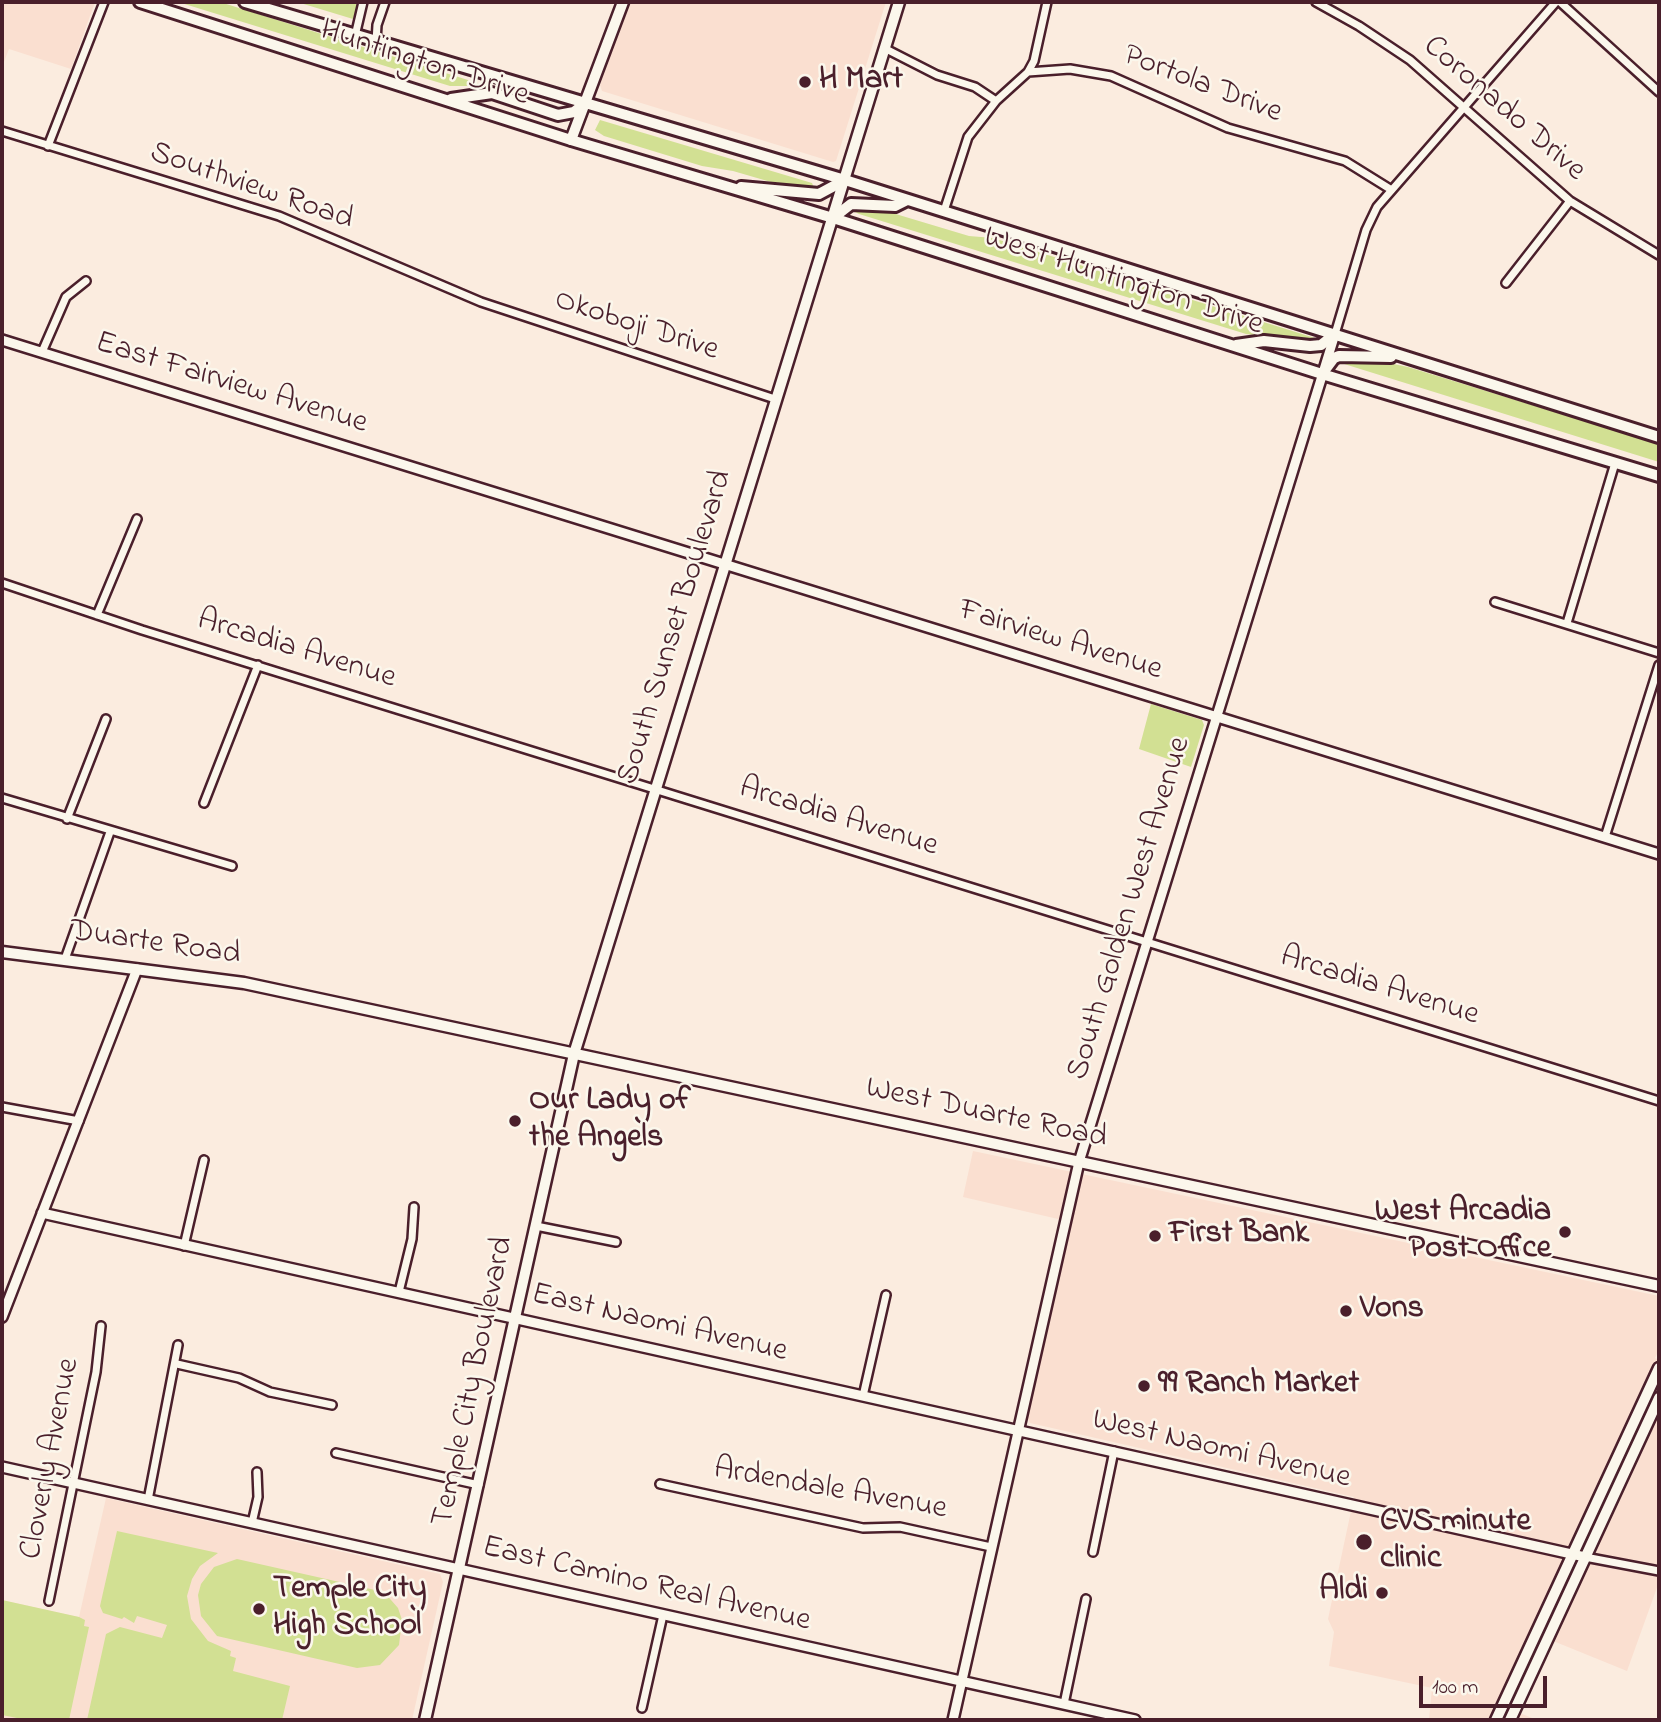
<!DOCTYPE html>
<html>
<head>
<meta charset="utf-8">
<style>
  body { margin:0 }
  #map { position:relative; width:1661px; height:1722px; overflow:hidden; background:#fbecdf; font-family:"Indie Flower",sans-serif }
  canvas { display:block }
  .frame { position:absolute; inset:0; border:4px solid #4a1f2b; pointer-events:none }
  .scale { position:absolute; left:1419px; top:1676px; width:128px; height:32px; box-sizing:border-box; border:4px solid #4a1f2b; border-top:0; padding-left:9px; font-size:21px; line-height:24px; white-space:nowrap; color:#4a1f2b; -webkit-text-stroke:5px #fbf7ec; paint-order:stroke }
</style>
</head>
<body>
<div id="map">
<canvas width="1661" height="1722"></canvas>
<div class="frame"></div>
<div class="scale">100 m</div>
</div>
<script>
const ctx = document.querySelector('canvas').getContext('2d');
ctx.lineJoin = 'round';
function fillPath(path, color) {
  ctx.fillStyle = color;
  ctx.fill(path, 'evenodd');
}
function poly(rows) {
  const path = new Path2D();
  for (const r of rows) {
    path.moveTo(r[0], r[1]);
    for (let i = 2; i < r.length; i += 2) path.lineTo(r[i], r[i + 1]);
  }
  return path;
}
function strokePath(path, color, width, dash) {
  ctx.strokeStyle = color;
  ctx.lineWidth = width;
  ctx.lineCap = dash ? 'butt' : 'round';
  ctx.setLineDash(dash || []);
  ctx.stroke(path);
}
function drawText(font, color, halo, rows, align = 'center') {
  ctx.font = font + ' "Indie Flower",sans-serif';
  ctx.lineWidth = 5;
  ctx.setLineDash([]);
  ctx.textBaseline = 'middle';
  ctx.strokeStyle = halo;
  ctx.fillStyle = color;
  for (const [text, x, y, turn = 0] of rows) {
    ctx.save();
    ctx.translate(x, y);
    ctx.rotate((+turn || 0) * Math.PI / 180);
    ctx.textAlign = isNaN(turn) ? turn : align;
    if (halo) ctx.strokeText(text, 0, 0);
    ctx.fillText(text, 0, 0);
    ctx.restore();
  }
}
fillPath(poly([
  [2,2,95,2,71,69,9,49,2,67],
  [630,2,886,2,836,161,833,162,602,91,600,85,608,58],
  [973,1151,1659,1296,1659,1350,1655,1358,1659,1360,1659,1582,1627,1671,1531,1632,1497,1704,1537,1720,1429,1720,1432,1688,1329,1666,1334,1632,1328,1619,1354,1497,1030,1423,1027,1417,1071,1222,963,1197],
  [106,1498,440,1574,443,1582,412,1720,2,1720,2,1600,79,1617]
]), '#fadfd0');
fillPath(poly([
  [178,2,220,2,487,86,450,86],
  [297,2,359,2,353,19],
  [600,120,812,183,814,188,795,189,733,171,702,166,604,136,595,130],
  [857,207,879,209,969,236,993,238,1315,338,1313,342,1246,334,859,214,855,212],
  [1341,359,1374,360,1408,367,1659,444,1659,462,1341,363],
  [1151,704,1202,720,1204,725,1191,767,1139,749],
  [117,1531,218,1553,200,1566,192,1579,187,1596,191,1619,208,1641,231,1651,230,1656,236,1658,233,1671,290,1686,282,1720,87,1720,106,1634,120,1627,162,1638,167,1625,137,1616,134,1623,124,1617,122,1619,103,1613,100,1606],
  [237,1559,384,1592,398,1608,402,1620,399,1645,380,1665,357,1668,217,1636,201,1616,198,1595,201,1584,214,1567],
  [2,1600,79,1617,85,1620,84,1626,89,1627,69,1720,27,1720,2,1715]
]), '#d2e093');
const minor = poly([
  [1316,2,1359,26,1410,60,1570,201,1659,255],
  [1560,2,1659,92],
  [355,36,363,2],
  [376,42,377,25,385,2],
  [886,49,937,75,975,87,996,101],
  [1028,72,1070,69,1111,76,1228,128,1345,161,1390,189],
  [2,131,279,216,481,302,775,399],
  [48,146,104,2],
  [944,211,968,137,996,101,1028,72,1034,61,1047,2],
  [1506,283,1570,201],
  [1335,334,1366,230,1377,207,1556,2],
  [42,352,66,297,86,281],
  [2,583,142,630,1659,1101],
  [1495,602,1659,653],
  [97,615,137,519],
  [1567,623,1615,463],
  [2,798,232,866],
  [204,803,258,665],
  [67,819,106,719],
  [1605,837,1659,665],
  [65,959,110,832],
  [2,1107,79,1121],
  [536,1226,616,1242],
  [184,1246,204,1160],
  [399,1292,412,1239,414,1207],
  [177,1364,239,1378,270,1392,332,1405],
  [863,1396,886,1295],
  [336,1453,479,1485],
  [660,1484,863,1528,900,1527,991,1547],
  [148,1500,178,1345],
  [252,1523,258,1497,257,1472],
  [1093,1552,1114,1451],
  [1585,1557,1659,1571],
  [49,1601,96,1372,101,1326],
  [1064,1704,1086,1599],
  [642,1708,663,1615]
]);
const tertiary = poly([
  [2,340,1659,854],
  [42,1213,1585,1557],
  [2,1317,137,969],
  [2,1467,1135,1720],
  [953,1720,1079,1162,1335,334]
]);
const secondary = poly([
  [571,140,623,2],
  [2,952,244,983,1659,1286],
  [425,1720,574,1054,899,2],
  [1496,1720,1659,1368],
  [1510,1720,1659,1398]
]);
const primary = poly([
  [140,2,571,140,833,218,1322,374,1659,476],
  [245,2,845,180,1659,437],
  [451,99,492,93,558,115,574,112,584,104],
  [741,187,819,194,845,180],
  [833,218,851,204,895,206,907,200],
  [1236,345,1264,341,1310,346,1321,345,1335,334],
  [1322,374,1334,358,1339,356,1391,357]
]);
strokePath(minor, '#4a1f2b', 12);
strokePath(tertiary, '#4a1f2b', 14);
strokePath(secondary, '#4a1f2b', 15);
strokePath(primary, '#4a1f2b', 16);
strokePath(minor, '#fbf7ec', 7);
strokePath(tertiary, '#fbf7ec', 9);
strokePath(secondary, '#fbf7ec', 10);
strokePath(primary, '#fbf7ec', 10);
for (const [x, y, r, color] of [
  [805,82,7,"#4a1f2b"],
  [515,1121,7,"#4a1f2b"],
  [1565,1232,7,"#4a1f2b"],
  [1155,1236,7,"#4a1f2b"],
  [1346,1311,7,"#4a1f2b"],
  [1144,1386,7,"#4a1f2b"],
  [1364,1542,9,"#4a1f2b"],
  [1382,1593,7,"#4a1f2b"],
  [259,1609,7,"#4a1f2b"]
]) {
  const dot = new Path2D();
  dot.arc(x, y, r, 0, 2 * Math.PI);
  ctx.fillStyle = color;
  ctx.fill(dot);
  strokePath(dot, '#fbf7ec', 2.5);
}
drawText('32px', '#4a1f2b', '#fbf7ec', [
  ["Huntington Drive",424,65,18],
  ["Portola Drive",1202,86,21],
  ["Coronado Drive",1503,110,41],
  ["Southview Road",251,188,19],
  ["West Huntington Drive",1123,283,18],
  ["Okoboji Drive",636,327,18],
  ["East Fairview Avenue",231,385,17],
  ["South Sunset Boulevard",677,628,-73],
  ["Fairview Avenue",1060,642,17],
  ["Arcadia Avenue",296,651,17],
  ["Arcadia Avenue",838,819,17],
  ["South Golden West Avenue",1131,909,-73],
  ["Duarte Road",155,945,8],
  ["Arcadia Avenue",1379,988,17],
  ["West Duarte Road",986,1115,12],
  ["East Naomi Avenue",659,1325,13],
  ["Temple City Boulevard",475,1382,-78],
  ["West Naomi Avenue",1221,1451,13],
  ["Cloverly Avenue",52,1459,-79],
  ["Ardendale Avenue",830,1491,10],
  ["East Camino Real Avenue",646,1586,13]
]);
drawText('bold 32px', '#4a1f2b', '#fbf7ec', [
  ["H Mart",819,82],
  ["Our Lady of",529,1103],
  ["the Angels",529,1140],
  ["West Arcadia",1551,1214,"right"],
  ["Post Office",1551,1251,"right"],
  ["First Bank",1169,1236],
  ["Vons",1360,1311],
  ["99 Ranch Market",1158,1386],
  ["CVS minute",1380,1524],
  ["clinic",1380,1561],
  ["Temple City",273,1591],
  ["High School",273,1628],
  ["Aldi",1368,1593,"right"]
], 'left');
</script>
</body>
</html>
